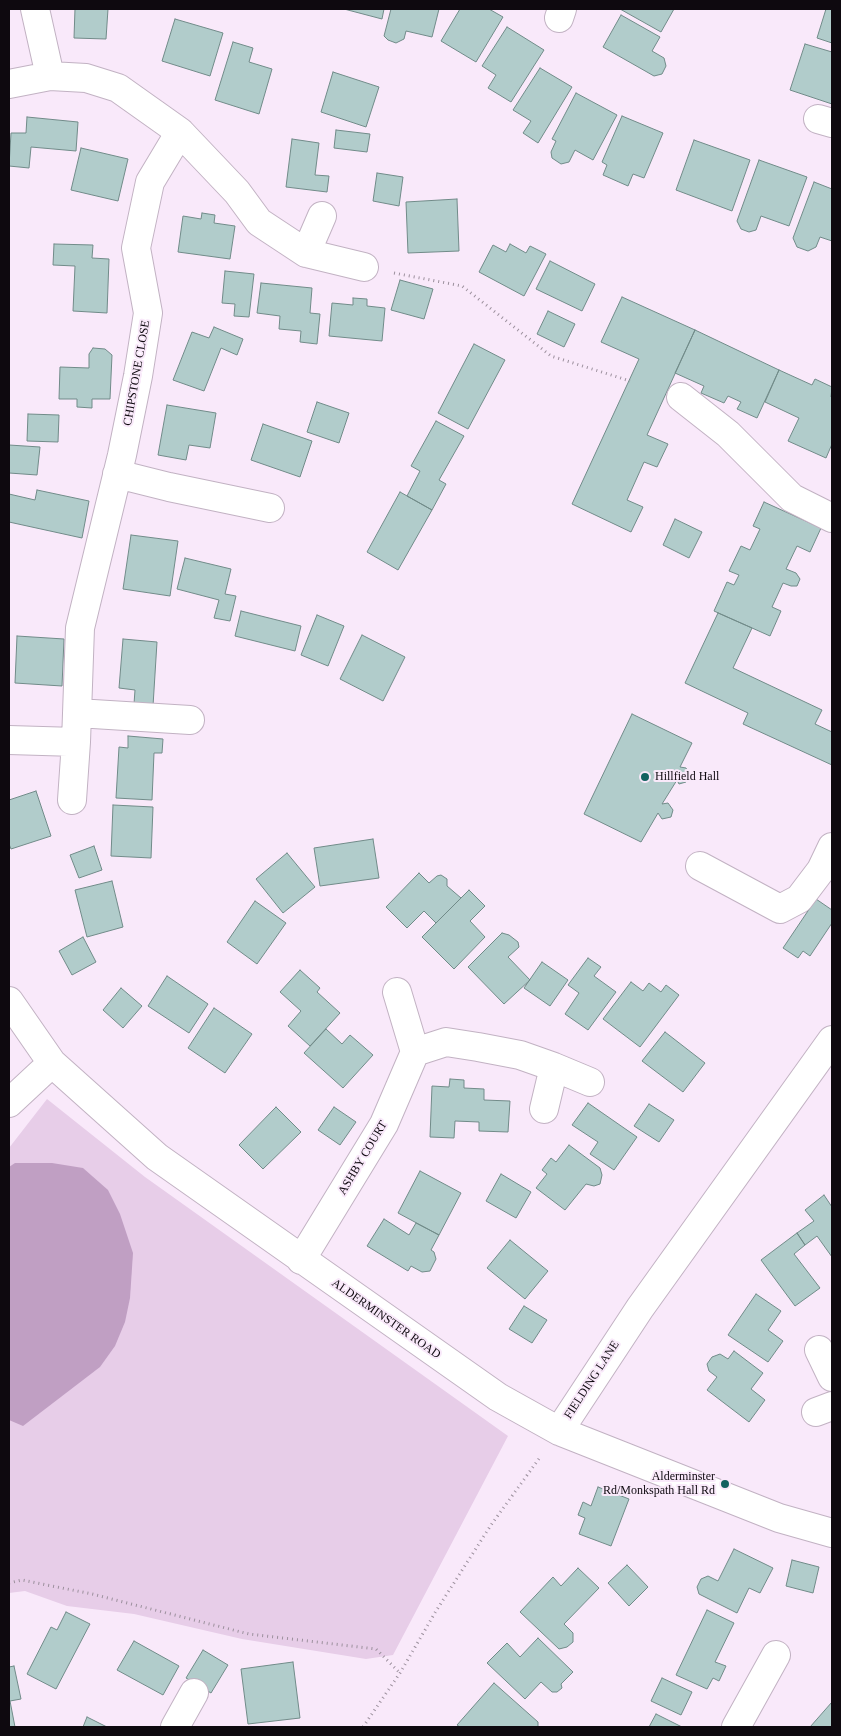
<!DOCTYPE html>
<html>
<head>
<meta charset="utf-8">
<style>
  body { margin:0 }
  #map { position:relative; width:841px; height:1736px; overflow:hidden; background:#f9e9fa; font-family:Georgia,serif }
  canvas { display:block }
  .frame { position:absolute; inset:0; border:10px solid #0e090f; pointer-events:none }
</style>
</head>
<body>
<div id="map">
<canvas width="841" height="1736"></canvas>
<div class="frame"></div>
</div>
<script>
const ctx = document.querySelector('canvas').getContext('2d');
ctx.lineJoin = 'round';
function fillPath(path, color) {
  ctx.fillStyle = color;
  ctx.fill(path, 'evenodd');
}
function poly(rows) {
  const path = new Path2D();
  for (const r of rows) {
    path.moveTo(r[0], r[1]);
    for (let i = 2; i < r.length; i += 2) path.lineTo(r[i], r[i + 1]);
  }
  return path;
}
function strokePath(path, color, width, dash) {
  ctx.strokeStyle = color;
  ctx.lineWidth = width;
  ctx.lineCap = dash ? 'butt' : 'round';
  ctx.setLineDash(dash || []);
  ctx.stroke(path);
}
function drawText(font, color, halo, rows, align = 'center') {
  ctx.font = font + ' Georgia,serif';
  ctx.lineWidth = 4;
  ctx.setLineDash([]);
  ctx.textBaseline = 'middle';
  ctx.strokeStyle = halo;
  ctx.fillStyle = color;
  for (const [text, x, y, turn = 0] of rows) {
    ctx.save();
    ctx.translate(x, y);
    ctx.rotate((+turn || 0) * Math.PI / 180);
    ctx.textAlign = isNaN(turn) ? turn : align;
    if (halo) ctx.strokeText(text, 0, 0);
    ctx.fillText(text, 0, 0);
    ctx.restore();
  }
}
fillPath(poly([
  [47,1099,145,1177,508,1436,393,1655,366,1659,242,1639,134,1614,67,1606,25,1591,9,1593,9,1148]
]), '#e7cde8');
fillPath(poly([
  [15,1163,52,1163,83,1168,108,1190,120,1214,133,1253,130,1298,125,1322,115,1346,100,1367,23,1426,9,1420,9,1167]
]), '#c09fc3');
const building = poly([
  [75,9,108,9,106,39,74,38,75,9],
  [344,9,384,9,382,19,344,9],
  [391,9,439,9,432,37,406,31,404,39,396,43,388,40,384,36,391,9],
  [460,9,489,9,503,17,476,62,441,41,460,9],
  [620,9,674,9,661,32,620,9],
  [826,9,832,9,832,43,817,38,826,9],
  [621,15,660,37,652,51,664,58,666,66,662,74,654,76,603,47,621,15],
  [175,19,223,33,210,76,162,61,175,19],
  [507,27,544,50,511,102,488,88,496,75,482,66,507,27],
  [233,42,253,48,249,62,272,69,259,114,215,100,233,42],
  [805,44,832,52,832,104,790,90,805,44],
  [540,68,572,87,538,143,523,133,531,121,513,110,540,68],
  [333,72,379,87,366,127,321,112,333,72],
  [576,93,617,115,593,160,575,150,569,162,561,164,552,158,551,152,556,141,552,139,576,93],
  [622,116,663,133,644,178,633,174,628,186,603,175,607,165,602,162,622,116],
  [27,117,78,122,76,151,31,147,29,168,9,166,11,133,26,133,27,117],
  [336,130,370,134,367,152,334,148,336,130],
  [292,139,319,143,315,175,329,176,327,192,286,187,292,139],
  [694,140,750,160,732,211,676,190,694,140],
  [81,148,128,159,118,201,71,190,81,148],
  [759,160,807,177,789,226,761,216,756,230,749,232,741,229,737,221,759,160],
  [377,173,403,177,399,206,373,201,377,173],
  [814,182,832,189,832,241,820,237,816,247,808,251,797,247,793,238,814,182],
  [457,199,459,251,408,253,406,202,457,199],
  [202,213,215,215,214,223,235,226,230,259,178,252,183,216,201,219,202,213],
  [54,244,93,245,92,258,109,259,107,313,73,311,75,266,53,265,54,244],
  [510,244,526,253,530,246,546,254,524,296,479,272,493,245,506,252,510,244],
  [550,261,595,284,582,311,536,289,550,261],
  [225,271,254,274,249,317,234,316,235,304,222,303,225,271],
  [400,280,433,289,424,319,391,310,400,280],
  [261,283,312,288,310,313,320,314,317,344,300,342,301,331,279,329,280,316,257,313,261,283],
  [622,297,695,330,647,435,668,444,657,467,644,462,627,500,643,507,631,532,572,504,639,359,601,342,622,297],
  [353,298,367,299,367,306,385,308,382,341,329,336,332,303,353,305,353,298],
  [548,311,575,324,564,347,537,334,548,311],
  [214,327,243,339,237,355,221,348,204,391,173,380,192,332,209,338,214,327],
  [695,330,779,370,757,418,737,409,741,402,728,396,724,403,701,393,704,386,675,373,695,330],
  [474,344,505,360,468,429,438,413,474,344],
  [93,348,105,349,112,355,110,399,92,399,92,408,77,407,77,399,59,399,60,367,89,368,89,354,93,348],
  [779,370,812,385,815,379,832,387,831,397,832,397,832,444,826,458,788,441,799,418,765,402,779,370],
  [317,402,349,413,339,443,307,432,317,402],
  [167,405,216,413,210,448,189,445,186,460,158,455,167,405],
  [28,414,59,415,58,442,27,441,28,414],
  [436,421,464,436,439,480,446,484,432,510,407,496,420,471,411,466,436,421],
  [263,424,312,441,300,477,251,460,263,424],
  [9,445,40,447,37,475,9,473,9,445],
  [37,490,89,501,82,538,9,522,9,494,35,500,37,490],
  [400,492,432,510,398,570,367,552,400,492],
  [764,502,821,528,810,552,797,546,786,569,796,573,800,579,797,586,791,586,783,583,772,607,781,611,770,636,714,611,727,582,734,585,739,575,729,571,741,546,750,550,760,529,753,526,764,502],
  [675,519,702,532,689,558,663,545,675,519],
  [131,535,178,541,170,596,123,589,131,535],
  [185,558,231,569,225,594,236,596,230,621,214,618,219,600,177,589,185,558],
  [241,611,301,626,295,651,235,636,241,611],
  [718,613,752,628,733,668,822,710,815,724,832,732,832,765,743,724,748,713,685,683,718,613],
  [317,615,344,626,328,666,301,655,317,615],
  [362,635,405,657,383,701,340,679,362,635],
  [17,636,64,639,62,686,15,683,17,636],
  [123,639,157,642,153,706,134,704,135,690,119,688,123,639],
  [632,714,692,743,680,767,686,768,689,774,686,782,679,784,677,780,662,804,668,803,673,810,671,817,662,819,658,813,641,842,584,814,632,714],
  [128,736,163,739,162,753,154,753,152,800,116,798,119,747,128,748,128,736],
  [36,791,51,836,11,849,9,844,9,800,36,791],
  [113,805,153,807,151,858,111,856,113,805],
  [373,839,379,878,320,886,314,848,373,839],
  [94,846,102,870,79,878,70,855,94,846],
  [287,853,315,887,283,913,256,879,287,853],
  [419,873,429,883,437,876,441,875,447,879,447,886,461,898,436,923,424,911,407,928,386,907,419,873],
  [112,881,123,927,87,937,75,890,112,881],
  [469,890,485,906,470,921,485,937,454,969,422,937,469,890],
  [816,899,832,910,832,923,810,956,803,951,798,958,783,948,816,899],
  [255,901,286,923,257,964,227,942,255,901],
  [502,933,509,935,518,942,519,947,508,957,530,980,504,1004,468,967,502,933],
  [83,937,96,962,72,975,59,951,83,937],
  [588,958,601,967,594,976,616,992,588,1030,565,1014,579,993,568,985,588,958],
  [542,962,568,980,550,1006,524,988,542,962],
  [300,970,320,988,317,992,340,1013,310,1046,288,1026,301,1011,280,992,300,970],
  [167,976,208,1004,189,1033,148,1006,167,976],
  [631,982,643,991,649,983,661,992,666,985,679,995,640,1047,603,1019,631,982],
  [121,988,142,1006,123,1028,103,1010,121,988],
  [214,1008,252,1034,225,1073,188,1048,214,1008],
  [326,1029,342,1044,350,1035,373,1055,343,1088,304,1053,326,1029],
  [665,1032,705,1063,683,1092,642,1061,665,1032],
  [450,1079,464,1080,464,1088,484,1089,484,1100,510,1101,508,1132,479,1131,479,1122,455,1121,454,1138,430,1137,432,1086,449,1087,450,1079],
  [588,1103,637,1137,614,1170,590,1154,598,1142,572,1125,588,1103],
  [649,1104,674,1120,659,1142,634,1126,649,1104],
  [276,1107,301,1132,263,1169,239,1145,276,1107],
  [334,1107,356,1122,340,1145,318,1130,334,1107],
  [569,1145,600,1168,602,1175,600,1184,594,1186,586,1184,565,1210,536,1188,547,1174,542,1170,551,1158,556,1162,569,1145],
  [420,1171,461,1193,439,1235,398,1213,420,1171],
  [501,1174,531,1192,516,1218,486,1201,501,1174],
  [824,1195,832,1207,832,1257,817,1236,805,1245,797,1233,814,1221,805,1210,824,1195],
  [384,1219,409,1235,416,1223,439,1235,431,1250,434,1252,436,1259,430,1271,422,1272,411,1266,408,1271,367,1246,384,1219],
  [797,1233,805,1245,794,1254,820,1288,795,1306,761,1260,797,1233],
  [510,1240,548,1271,525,1299,487,1268,510,1240],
  [756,1294,781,1311,768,1330,783,1341,768,1362,728,1335,756,1294],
  [524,1306,547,1320,532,1343,509,1329,524,1306],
  [734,1351,763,1373,751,1389,765,1400,749,1422,707,1390,717,1377,709,1371,707,1364,712,1357,720,1354,728,1359,734,1351],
  [598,1487,629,1499,611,1546,579,1534,585,1518,578,1515,583,1502,591,1506,598,1487],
  [734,1549,773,1568,760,1593,749,1588,737,1613,699,1594,697,1587,701,1579,708,1576,718,1581,734,1549],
  [792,1560,819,1567,813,1593,786,1586,792,1560],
  [627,1565,648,1587,629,1606,608,1583,627,1565],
  [578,1568,599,1588,564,1624,573,1633,573,1642,567,1647,559,1649,520,1612,553,1577,561,1586,578,1568],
  [707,1610,734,1623,715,1662,726,1666,719,1681,713,1678,707,1689,676,1675,707,1610],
  [66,1612,90,1624,56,1689,27,1674,51,1627,57,1630,66,1612],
  [538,1638,573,1672,561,1684,562,1688,557,1692,552,1692,541,1682,525,1699,487,1663,507,1643,520,1657,538,1638],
  [134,1641,179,1666,163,1695,117,1670,134,1641],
  [203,1650,228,1665,211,1693,186,1678,203,1650],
  [293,1662,300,1718,248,1724,241,1669,293,1662],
  [14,1666,21,1699,10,1701,15,1727,9,1727,9,1667,14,1666],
  [662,1678,692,1692,681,1715,651,1701,662,1678],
  [494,1683,538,1722,538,1727,460,1727,457,1725,494,1683],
  [832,1702,832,1727,810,1727,832,1702],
  [656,1714,682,1727,649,1727,656,1714],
  [87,1717,107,1727,83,1727,87,1717]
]);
fillPath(building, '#b1cccb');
strokePath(building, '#718b89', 1);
const minor = poly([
  [35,9,50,76],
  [559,18,562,9],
  [9,84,50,76,86,78,118,88,180,132,150,182,136,248,148,313,138,376,122,455,80,628,76,742,72,800],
  [818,119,832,123],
  [180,132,237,192,259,222,306,253,364,267],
  [306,253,322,216],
  [681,397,728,434,792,498,832,518],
  [117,474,169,487,270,508],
  [77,713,190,720],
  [9,740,76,742],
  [700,866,780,909,799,899,821,870,832,847],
  [397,992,415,1052],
  [9,1001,52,1063,157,1157,498,1397,559,1431,779,1518,832,1533],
  [9,1103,52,1063],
  [544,1109,554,1067],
  [301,1260,384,1124,415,1052,446,1042,478,1047,520,1055,554,1067,590,1082],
  [819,1350,832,1377],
  [816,1412,832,1406],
  [559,1431,640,1308,832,1040],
  [175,1727,194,1693],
  [736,1727,776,1655]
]);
strokePath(minor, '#c2b2c3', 30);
strokePath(poly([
  [394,273,462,286,551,356,630,381],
  [9,1583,22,1580,92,1594,249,1634,376,1649,400,1673],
  [363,1727,400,1673,436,1611,491,1525,541,1456]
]), '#9c909d', 3, [1, 4]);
strokePath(minor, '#fff', 28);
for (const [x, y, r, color] of [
  [645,777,5,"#126260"],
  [725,1484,5,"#126260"]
]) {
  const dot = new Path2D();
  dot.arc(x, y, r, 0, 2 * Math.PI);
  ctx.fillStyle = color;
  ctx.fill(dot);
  strokePath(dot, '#f9e9fa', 2);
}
drawText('12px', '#0e090f', '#f9e9fa', [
  ["CHIPSTONE CLOSE",137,373,-80],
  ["ASHBY COURT",363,1158,-59],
  ["ALDERMINSTER ROAD",386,1319,35],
  ["FIELDING LANE",592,1380,-57]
]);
drawText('12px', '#0e090f', '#f9e9fa', [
  ["Hillfield Hall",655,777],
  ["Alderminster",715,1477,"right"],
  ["Rd/Monkspath Hall Rd",715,1491,"right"]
], 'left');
</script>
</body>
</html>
